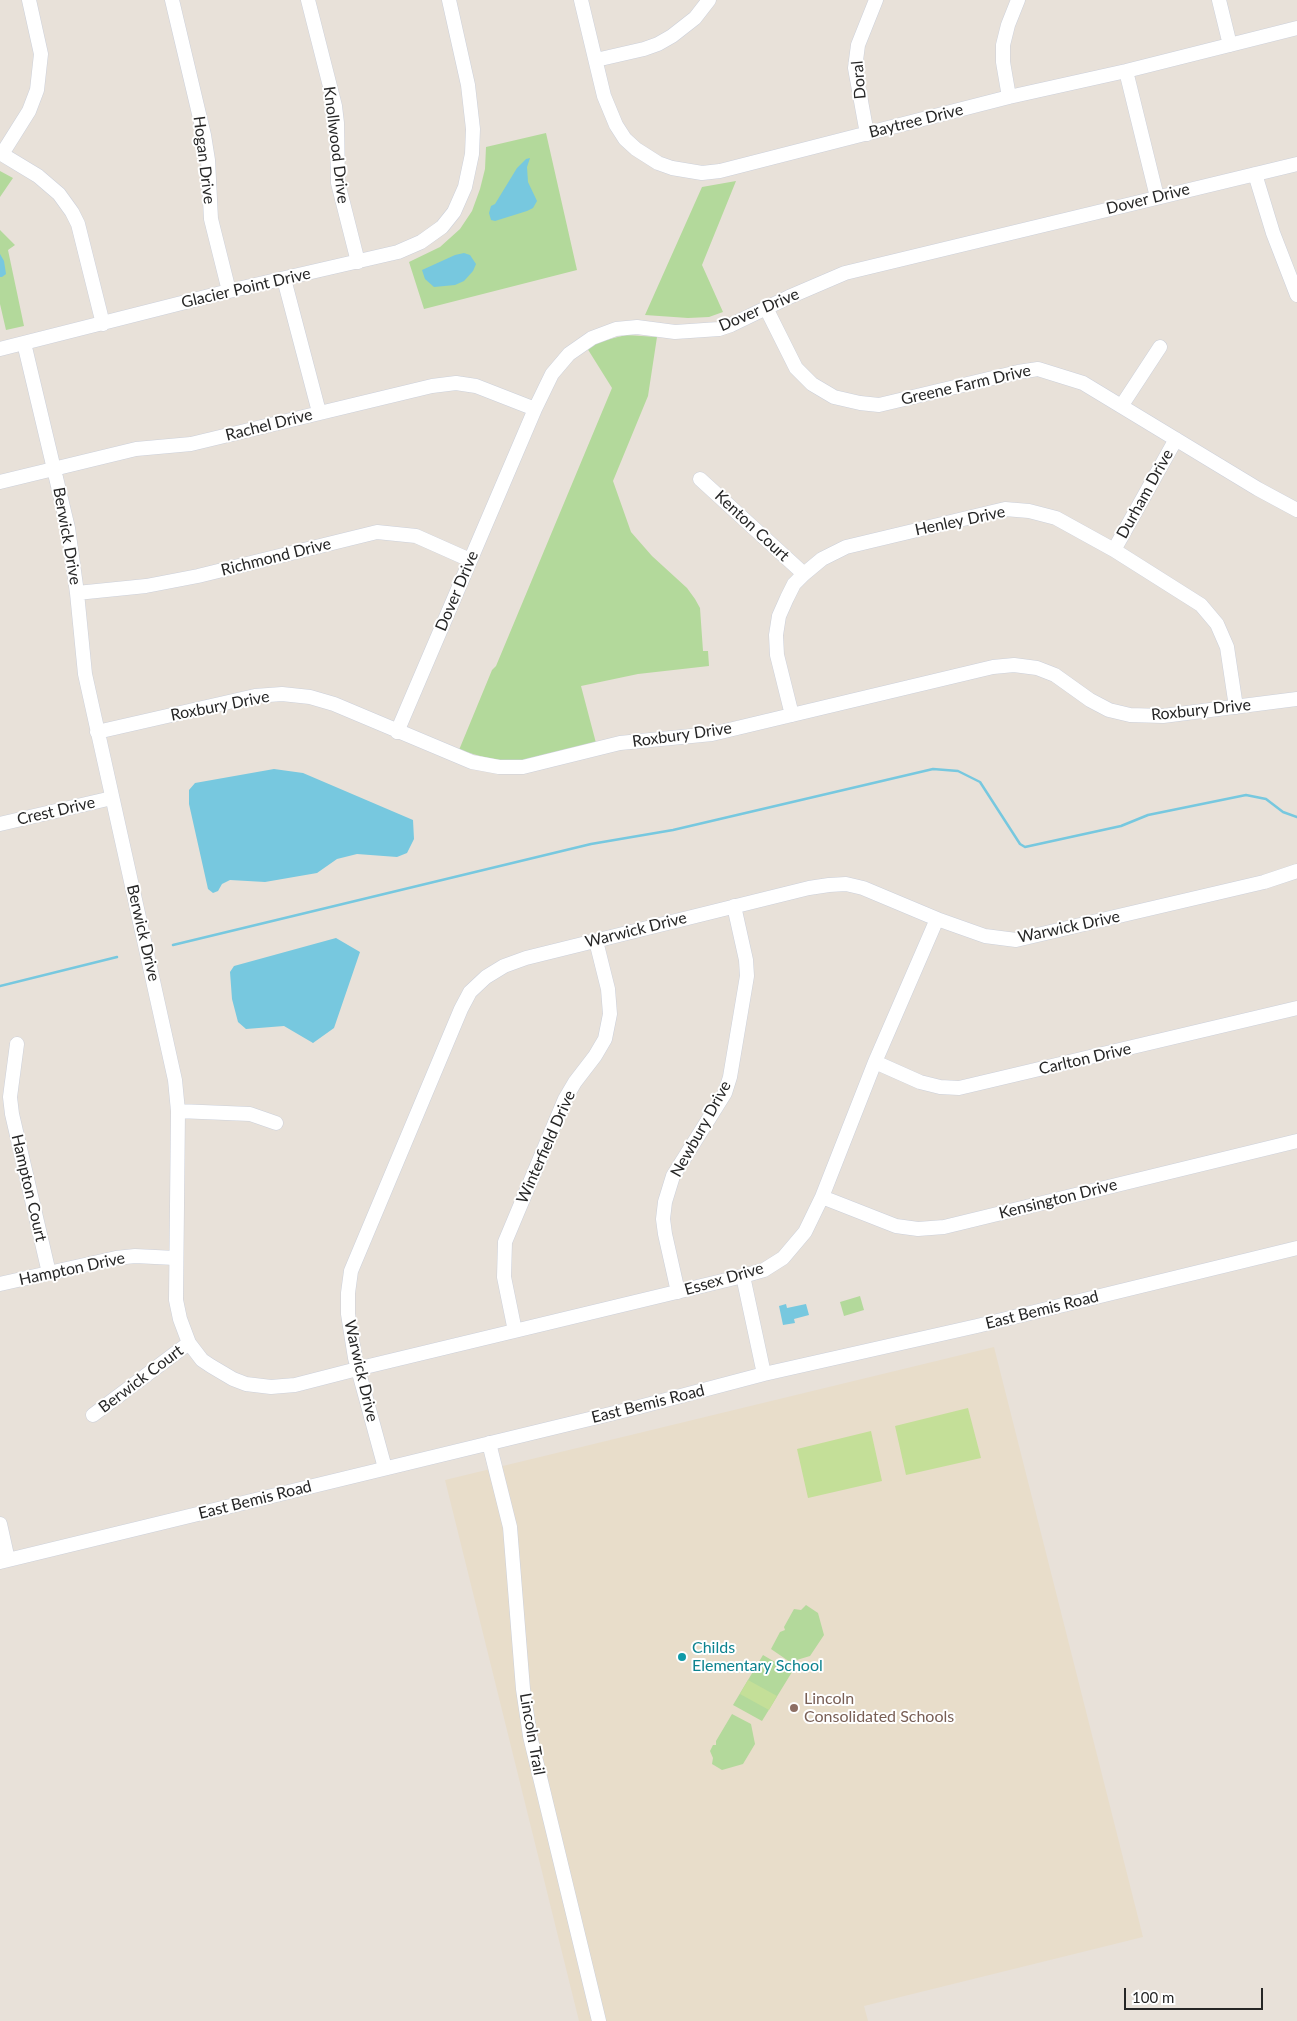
<!DOCTYPE html>
<html>
<head>
<meta charset="utf-8">
<style>
  body { margin:0 }
  #map { position:relative; width:1297px; height:2021px; overflow:hidden; background:#e8e1d9; font-family:Lato,sans-serif }
  canvas { display:block }
  .scale { position:absolute; left:1124px; top:1988px; width:139px; height:22px; box-sizing:border-box; border:2px solid #262626; border-top:0; padding-left:6px; font-size:15px; line-height:18px; white-space:nowrap; color:#262626; -webkit-text-stroke:4px #fff; paint-order:stroke }
</style>
</head>
<body>
<div id="map">
<canvas width="1297" height="2021"></canvas>
<div class="scale">100 m</div>
</div>
<script>
const ctx = document.querySelector('canvas').getContext('2d');
ctx.lineJoin = 'round';
function fillPath(path, color) {
  ctx.fillStyle = color;
  ctx.fill(path, 'evenodd');
}
function poly(rows) {
  const path = new Path2D();
  for (const r of rows) {
    path.moveTo(r[0], r[1]);
    for (let i = 2; i < r.length; i += 2) path.lineTo(r[i], r[i + 1]);
  }
  return path;
}
function strokePath(path, color, width, dash) {
  ctx.strokeStyle = color;
  ctx.lineWidth = width;
  ctx.lineCap = dash ? 'butt' : 'round';
  ctx.setLineDash(dash || []);
  ctx.stroke(path);
}
function drawText(font, color, halo, rows, align = 'center') {
  ctx.font = font + ' Lato,sans-serif';
  ctx.lineWidth = 4;
  ctx.setLineDash([]);
  ctx.textBaseline = 'middle';
  ctx.strokeStyle = halo;
  ctx.fillStyle = color;
  for (const [text, x, y, turn = 0] of rows) {
    ctx.save();
    ctx.translate(x, y);
    ctx.rotate((+turn || 0) * Math.PI / 180);
    ctx.textAlign = isNaN(turn) ? turn : align;
    if (halo) ctx.strokeText(text, 0, 0);
    ctx.fillText(text, 0, 0);
    ctx.restore();
  }
}
fillPath(poly([
  [994,1347,1143,1937,864,2006,868,2021,579,2021,445,1480]
]), '#e8ddca');
fillPath(poly([
  [546,133,577,270,424,309,409,262,440,247,460,229,472,211,480,189,485,169,486,147],
  [0,171,13,178,0,197],
  [736,181,702,265,723,312,709,317,688,318,645,315,702,187],
  [0,230,15,245,8,250,24,326,6,330,0,304],
  [626,335,657,337,648,396,613,481,631,532,652,556,687,588,695,599,700,608,703,651,708,651,709,666,638,674,581,686,596,743,524,760,494,760,459,750,492,670,496,666,612,388,587,348,598,342],
  [860,1296,864,1310,844,1316,840,1302],
  [806,1605,818,1613,824,1635,810,1656,790,1662,771,1649,780,1632,785,1630,784,1627,794,1609,801,1610],
  [763,1655,792,1672,762,1721,733,1705],
  [732,1714,751,1724,755,1744,743,1764,722,1770,712,1764,713,1758,710,1751,713,1745,716,1745,716,1741]
]), '#b3d99b');
fillPath(poly([
  [968,1408,981,1458,906,1475,895,1426],
  [871,1431,882,1481,808,1498,797,1449],
  [748,1680,777,1696,769,1710,740,1694]
]), '#c4df98');
fillPath(poly([
  [530,158,527,167,528,182,537,201,533,208,527,211,495,221,491,220,489,213,491,206,495,204,517,168,526,159],
  [464,253,470,255,476,264,473,271,464,281,455,285,434,287,425,279,422,270,455,255],
  [0,254,4,261,6,274,2,277,0,277],
  [274,769,303,773,413,820,414,839,407,853,397,857,357,854,337,859,317,873,265,882,230,880,222,884,218,891,213,893,208,889,189,804,189,790,195,783],
  [336,938,360,952,334,1028,313,1043,284,1026,246,1029,238,1022,232,999,230,972,234,966],
  [786,1304,787,1308,806,1304,809,1315,794,1319,795,1323,783,1325,779,1306]
]), '#77c8df');
strokePath(poly([
  [173,945,591,844,673,830,933,769,958,771,980,782,1020,844,1025,847,1121,826,1148,815,1246,795,1266,799,1283,812,1297,817],
  [0,986,117,957]
]), '#77c8df', 2.5);
const minor = poly([
  [172,0,204,135,208,160,211,219,229,291],
  [308,0,335,106,337,123,338,183,358,262],
  [581,0,604,96,616,125,625,139,636,149,658,163,672,168,702,173,720,171,1009,97,1126,71,1297,28],
  [1219,0,1230,45],
  [596,60,644,49,658,44,672,36,695,18,709,0],
  [1126,71,1157,197],
  [1009,97,1003,62,1003,45,1008,25,1018,0],
  [867,134,855,68,858,45,876,0],
  [0,153,38,176,59,194,72,212,78,224,103,324],
  [2,154,29,111,37,90,41,54,29,0],
  [1255,174,1273,233,1297,295],
  [284,279,319,412],
  [766,308,796,368,812,384,834,397,860,403,879,405,1018,372,1038,369,1083,383,1258,489,1297,510],
  [24,343,68,528,77,593,85,674,175,1080,178,1111,176,1300,180,1319,189,1343,202,1360,211,1366,233,1379,246,1384,271,1387,295,1385,369,1366,743,1276,764,1270,783,1258,805,1232,822,1197,875,1062,937,919],
  [0,349,229,291,398,252,421,242,442,227,454,212,465,187,472,154,473,129,468,85,449,0],
  [1122,405,1160,347],
  [700,479,804,574],
  [0,482,136,449,191,444,432,386,456,383,476,386,535,409],
  [1114,550,1176,439],
  [77,593,146,586,198,576,377,532,416,536,470,560],
  [792,715,777,655,776,635,779,616,787,598,794,584,804,574,822,559,846,547,1005,509,1029,511,1056,518,1114,550,1201,605,1217,624,1227,647,1236,707],
  [97,732,255,696,282,694,310,697,334,704,472,762,499,767,523,767,620,743,712,734,993,667,1014,665,1037,668,1055,675,1090,700,1109,710,1130,715,1163,716,1297,699],
  [397,732,535,409,552,374,569,354,592,338,616,329,637,327,675,332,719,329,731,325,789,297,845,273,1297,164],
  [0,824,112,798],
  [17,1044,10,1097,12,1114,49,1273],
  [875,1062,920,1082,940,1087,959,1088,1297,1008],
  [178,1111,250,1114,276,1123],
  [822,1197,896,1226,918,1229,944,1227,1297,1141],
  [743,1276,764,1374],
  [0,1284,116,1258,135,1256,175,1258],
  [678,1292,665,1234,663,1219,665,1202,673,1176,725,1093,730,1077,747,976,746,960,734,906],
  [515,1331,504,1277,505,1242,565,1099,575,1082,595,1056,605,1039,610,1014,608,989,596,941],
  [93,1415,189,1343],
  [489,1443,510,1527,523,1689,530,1736,599,2021],
  [385,1468,355,1358,348,1314,348,1293,351,1271,461,1009,470,992,486,977,504,966,526,958,809,888,829,885,846,884,863,888,937,919,985,936,1016,940,1264,882,1297,871],
  [0,1524,8,1560],
  [0,1562,639,1407,764,1374,977,1326,1297,1248]
]);
strokePath(minor, '#ccd0da', 15);
strokePath(minor, '#fff', 14);
for (const [x, y, r, color] of [
  [682,1657,5,"#0f9aa8"],
  [794,1708,5,"#8d6e63"]
]) {
  const dot = new Path2D();
  dot.arc(x, y, r, 0, 2 * Math.PI);
  ctx.fillStyle = color;
  ctx.fill(dot);
  strokePath(dot, '#fff', 2);
}
drawText('16px', '#262626', '#fff', [
  ["Doral",859,80,-95],
  ["Baytree Drive",916,121,-14],
  ["Knollwood Drive",336,145,83],
  ["Hogan Drive",204,160,83],
  ["Dover Drive",1148,199,-14],
  ["Glacier Point Drive",246,288,-13],
  ["Dover Drive",759,310,-23],
  ["Greene Farm Drive",966,385,-13],
  ["Rachel Drive",269,425,-14],
  ["Durham Drive",1145,494,-61],
  ["Henley Drive",960,521,-12],
  ["Kenton Court",752,526,43],
  ["Berwick Drive",67,536,80],
  ["Richmond Drive",276,557,-14],
  ["Dover Drive",457,591,-67],
  ["Roxbury Drive",220,706,-11],
  ["Roxbury Drive",1201,710,-6],
  ["Roxbury Drive",682,735,-8],
  ["Crest Drive",56,811,-13],
  ["Warwick Drive",1069,927,-12],
  ["Warwick Drive",636,930,-14],
  ["Berwick Drive",143,933,77],
  ["Carlton Drive",1085,1059,-13],
  ["Newbury Drive",701,1129,-61],
  ["Winterfield Drive",546,1147,-66],
  ["Hampton Court",29,1188,77],
  ["Kensington Drive",1058,1199,-14],
  ["Hampton Drive",72,1269,-12],
  ["Essex Drive",724,1279,-16],
  ["East Bemis Road",1042,1310,-14],
  ["Warwick Drive",361,1371,77],
  ["Berwick Court",141,1379,-37],
  ["East Bemis Road",648,1404,-14],
  ["East Bemis Road",255,1500,-14],
  ["Lincoln Trail",532,1734,80]
]);
drawText('16px', '#0d838f', '#fff', [
  ["Childs",692,1648],
  ["Elementary School",692,1666]
], 'left');
drawText('16px', '#785e54', '#fff', [
  ["Lincoln",804,1699],
  ["Consolidated Schools",804,1717]
], 'left');
</script>
</body>
</html>
